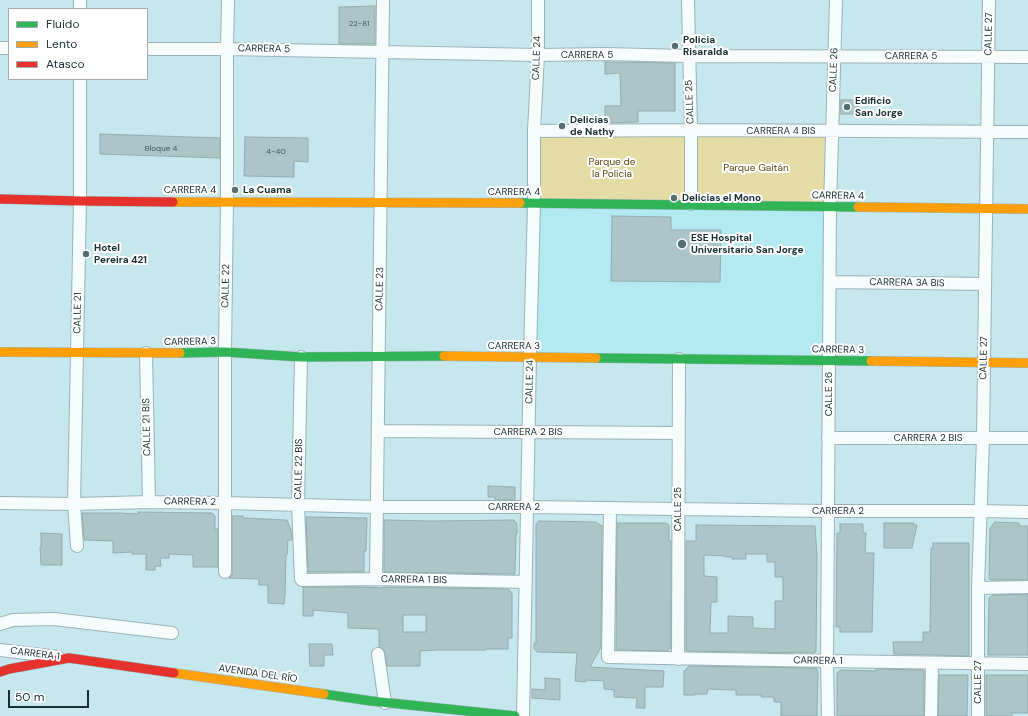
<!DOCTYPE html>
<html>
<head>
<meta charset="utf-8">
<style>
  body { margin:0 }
  #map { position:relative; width:1028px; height:716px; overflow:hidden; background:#c6e7ed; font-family:"DM Sans",sans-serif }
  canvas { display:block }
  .legend { position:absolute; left:8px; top:8px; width:140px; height:72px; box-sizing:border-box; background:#fff; border:1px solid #a2acad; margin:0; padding:5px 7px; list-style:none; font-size:12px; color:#162f32 }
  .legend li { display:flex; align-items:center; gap:8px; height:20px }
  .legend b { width:20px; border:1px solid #a2acad }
  .scale { position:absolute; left:8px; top:690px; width:81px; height:18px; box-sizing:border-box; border:2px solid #162f32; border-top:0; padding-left:5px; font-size:12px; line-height:14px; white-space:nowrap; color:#162f32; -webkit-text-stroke:3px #fff; paint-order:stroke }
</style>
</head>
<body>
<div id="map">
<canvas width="1028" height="716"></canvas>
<ul class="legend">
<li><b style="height:5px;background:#30b455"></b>Fluido</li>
<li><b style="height:5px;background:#ff9f0a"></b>Lento</li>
<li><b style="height:5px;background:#e5322d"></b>Atasco</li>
</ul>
<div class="scale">50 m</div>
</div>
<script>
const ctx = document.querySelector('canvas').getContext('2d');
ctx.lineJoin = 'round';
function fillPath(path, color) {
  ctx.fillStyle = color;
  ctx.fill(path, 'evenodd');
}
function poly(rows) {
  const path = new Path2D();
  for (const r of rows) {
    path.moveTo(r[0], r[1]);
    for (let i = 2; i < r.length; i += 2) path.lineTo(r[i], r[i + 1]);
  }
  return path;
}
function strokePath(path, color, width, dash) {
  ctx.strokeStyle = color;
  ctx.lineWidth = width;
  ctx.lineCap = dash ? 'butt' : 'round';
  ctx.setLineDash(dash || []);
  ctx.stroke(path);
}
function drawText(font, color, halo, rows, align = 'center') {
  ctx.font = font + ' "DM Sans",sans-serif';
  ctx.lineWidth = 4;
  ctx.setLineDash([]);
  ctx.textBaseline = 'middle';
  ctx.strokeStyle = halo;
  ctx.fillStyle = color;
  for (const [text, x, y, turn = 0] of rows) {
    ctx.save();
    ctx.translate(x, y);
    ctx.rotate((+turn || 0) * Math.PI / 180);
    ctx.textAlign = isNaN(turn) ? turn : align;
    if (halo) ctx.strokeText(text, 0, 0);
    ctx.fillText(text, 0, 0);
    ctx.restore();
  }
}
fillPath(poly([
  [534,203,830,207,829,361,530,357]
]), '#b3eaf2');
fillPath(poly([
  [534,131,832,131,830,207,534,203]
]), '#e4dca4');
const building = poly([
  [375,6,375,44,339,44,339,7,375,6],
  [605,62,675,63,675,111,638,111,638,122,605,123,605,106,621,106,620,73,605,74,605,62],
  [841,100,857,100,857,114,840,114,841,100],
  [100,134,220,138,220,158,100,154,100,134],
  [245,137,308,138,308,162,294,161,294,177,244,176,245,137],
  [612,216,671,217,671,230,721,230,720,282,611,281,612,216],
  [488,486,515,487,515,500,495,500,495,497,488,497,488,486],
  [138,512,212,513,215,516,215,530,218,528,218,567,193,567,193,555,169,554,169,558,160,558,161,566,155,566,155,570,146,570,146,554,132,554,132,552,113,553,113,541,84,540,82,513,118,513,138,514,138,512],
  [232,516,243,516,243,518,287,520,291,530,292,540,288,540,287,555,286,555,285,594,284,604,268,603,268,585,259,585,259,579,229,578,232,575,232,516],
  [306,517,367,518,366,551,364,551,364,572,308,572,306,517],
  [384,520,431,521,514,520,517,524,517,534,516,534,515,574,384,572,384,520],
  [539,521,596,522,602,526,601,647,590,667,664,671,663,687,645,687,645,708,636,708,637,698,614,697,614,690,604,689,604,681,586,680,586,682,575,681,577,653,537,652,534,649,534,643,536,643,536,524,539,521],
  [995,522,1019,523,1019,526,1028,526,1028,580,991,580,991,579,989,579,990,528,995,522],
  [617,523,666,523,669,525,669,541,671,541,671,648,667,651,616,650,617,523],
  [884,523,914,523,913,525,917,525,912,548,884,548,884,523],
  [840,524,863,524,863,533,866,533,865,553,874,553,872,632,840,632,840,627,836,627,837,533,840,533,840,524],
  [696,525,815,526,817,555,816,652,814,653,686,651,686,541,696,541,696,525],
  [746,554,767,554,767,562,775,562,775,577,783,577,783,601,775,601,775,629,753,628,753,617,728,616,728,633,710,633,711,602,717,602,717,577,704,576,704,555,725,556,725,557,732,557,732,559,746,559,746,554],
  [41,533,62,534,62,565,41,565,40,547,41,547,41,533],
  [933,543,969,543,969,656,894,654,893,642,923,642,923,632,930,632,931,548,933,548,933,543],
  [303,587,364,587,383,588,383,587,508,589,512,593,512,638,508,638,508,649,486,649,486,650,437,650,420,651,420,666,387,666,384,650,379,647,379,629,348,628,348,613,313,610,313,616,303,616,303,587],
  [403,615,426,615,426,632,403,632,403,615],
  [1028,594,1028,655,988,655,989,598,993,595,1028,594],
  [309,644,332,644,333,655,324,655,324,666,310,666,309,644],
  [689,666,816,668,818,671,817,716,781,716,781,702,774,702,774,697,761,697,761,695,736,695,736,690,708,689,707,694,695,694,695,695,684,695,684,671,689,666],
  [876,669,924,670,924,716,837,716,837,673,841,670,876,671,876,669],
  [939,675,968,675,967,716,938,716,939,675],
  [986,675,1028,675,1028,713,1012,713,1012,716,986,716,986,675],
  [545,678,560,679,560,700,532,698,532,689,545,690,545,678]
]);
fillPath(building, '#acc6c8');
strokePath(building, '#92acae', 1);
const street = poly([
  [688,0,691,130,691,204],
  [80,9,80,0],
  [0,48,9,48],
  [147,49,227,49,538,55,605,54,688,56,1028,57],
  [534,131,691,130,1028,132],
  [830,282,985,284],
  [146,353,149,502],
  [301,357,298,505,301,579,302,580,376,579,526,582],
  [378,431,678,433],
  [828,438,1028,438],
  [0,503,74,504,149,502,225,503,377,507,527,507,828,511,980,511,1028,512],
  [610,508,608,657,827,661,1028,664],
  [77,546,74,504,80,201,80,79],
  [225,572,225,352,227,202,227,49,228,0],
  [376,579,383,0],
  [978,588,1028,587],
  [0,624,13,620,54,619,172,633],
  [0,650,58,657],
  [378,654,385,703],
  [678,659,679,359],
  [523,716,530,357,534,203,534,131,538,55,538,0],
  [828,716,827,661,830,207,836,0],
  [931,716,932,663],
  [978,716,978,588,983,438,989,0]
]);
const fast = poly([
  [520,203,858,207],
  [180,353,225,352,301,357,444,356],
  [596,358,871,361],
  [324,694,371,701,515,716]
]);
const slow = poly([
  [173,202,520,203],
  [858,207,1028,209],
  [0,352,180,353],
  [444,356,596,358],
  [871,361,1028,363],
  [174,673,324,694]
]);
const jam = poly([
  [0,199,80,201,173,202],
  [0,672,9,669,69,658,174,673]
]);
strokePath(street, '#99b3b8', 14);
strokePath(fast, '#99b3b8', 10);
strokePath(slow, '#99b3b8', 10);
strokePath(jam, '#99b3b8', 10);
strokePath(street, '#f6fbfc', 12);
strokePath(fast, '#30b455', 9);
strokePath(slow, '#ff9f0a', 9);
strokePath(jam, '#e5322d', 9);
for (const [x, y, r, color] of [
  [675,46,4,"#546f73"],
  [847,107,4,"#546f73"],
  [562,126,4,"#546f73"],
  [235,190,4,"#546f73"],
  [674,198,4,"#546f73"],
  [682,244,5,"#546f73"],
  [86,254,4,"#546f73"]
]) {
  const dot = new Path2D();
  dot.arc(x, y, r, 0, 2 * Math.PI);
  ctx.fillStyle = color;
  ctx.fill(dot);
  strokePath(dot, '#fff', 1.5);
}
drawText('8px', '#3c5558', null, [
  ["22-81",359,24],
  ["Bloque 4",161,149],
  ["4-40",276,152]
]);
drawText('10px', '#162f32', '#fff', [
  ["CALLE 27",989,34,-89],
  ["CARRERA 5",264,49,1],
  ["CARRERA 5",587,55],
  ["CARRERA 5",911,56],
  ["CALLE 24",537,58,-88],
  ["CALLE 26",834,70,-88],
  ["CALLE 25",690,102,-92],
  ["CARRERA 4 BIS",781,131],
  ["CARRERA 4",190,190],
  ["CARRERA 4",514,192],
  ["CARRERA 4",838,196,1],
  ["CARRERA 3A BIS",907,283,1],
  ["CALLE 22",226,286,-89],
  ["CALLE 23",380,289,-89],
  ["CALLE 21",78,313,-89],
  ["CARRERA 3",190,342,-1],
  ["CARRERA 3",514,346],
  ["CARRERA 3",838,350,1],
  ["CALLE 27",984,358,-89],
  ["CALLE 24",530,382,-89],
  ["CALLE 26",829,394,-90],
  ["CALLE 21 BIS",147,427,-91],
  ["CARRERA 2 BIS",528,432],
  ["CARRERA 2 BIS",928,438],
  ["CALLE 22 BIS",299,469,-89],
  ["CARRERA 2",190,502,1],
  ["CARRERA 2",514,507],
  ["CALLE 25",678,509,-90],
  ["CARRERA 2",838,511],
  ["CARRERA 1 BIS",414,580,1],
  ["CARRERA 1",35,654,7],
  ["CARRERA 1",818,661,1],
  ["AVENIDA DEL RÍO",258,674,8],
  ["CALLE 27",978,682,-90]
]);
drawText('bold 10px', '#162f32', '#fff', [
  ["Policia",683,40],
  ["Risaralda",683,52],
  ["Edificio",855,101],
  ["San Jorge",855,113],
  ["Delicias",570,120],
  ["de Nathy",570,132],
  ["La Cuama",243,190],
  ["Delicias el Mono",682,198],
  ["ESE Hospital",691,238],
  ["Universitario San Jorge",691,250],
  ["Hotel",94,248],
  ["Pereira 421",94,260]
], 'left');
drawText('10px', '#5d490f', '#fff', [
  ["Parque de",612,162],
  ["la Policia",612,174],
  ["Parque Gaitán",756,168]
]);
</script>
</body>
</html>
